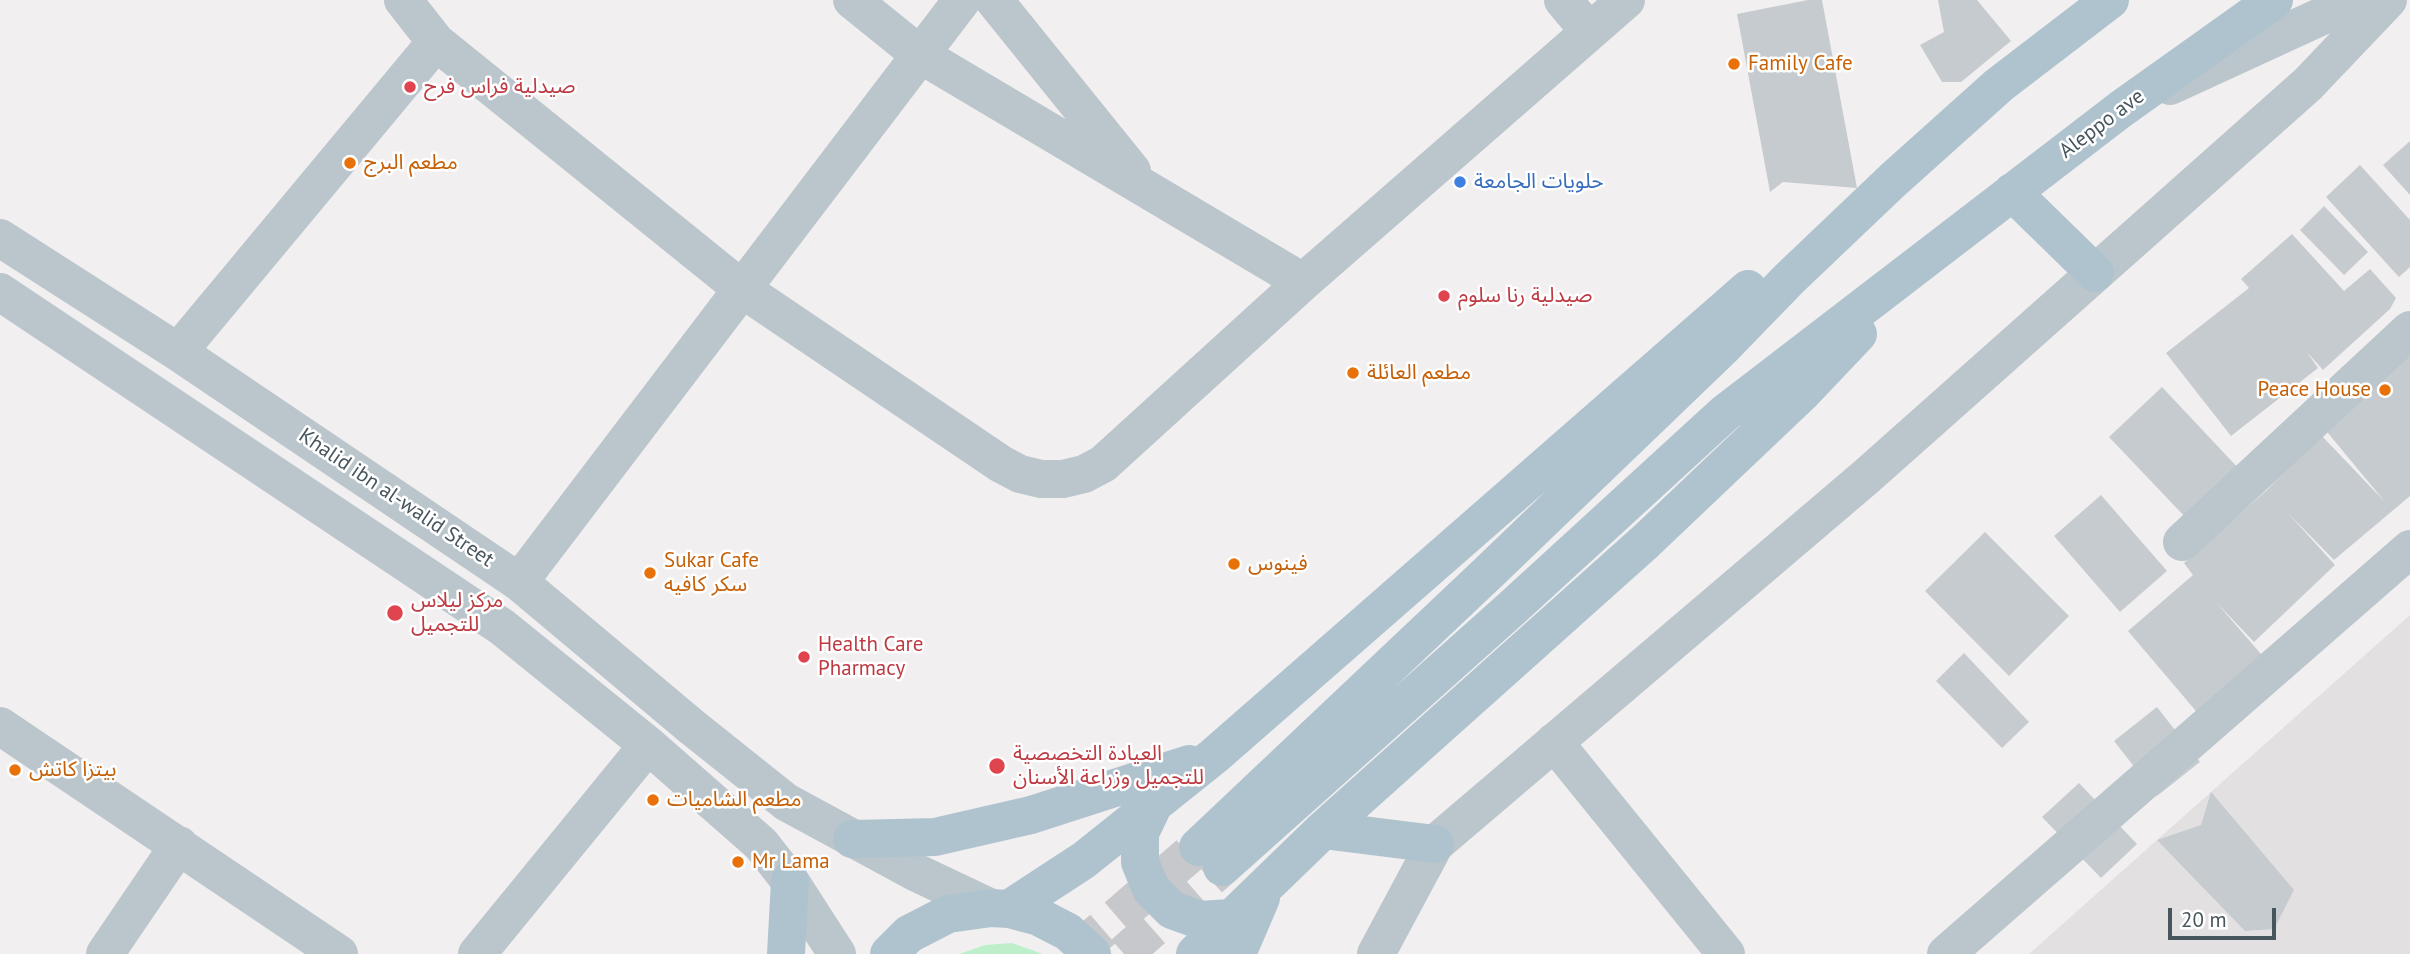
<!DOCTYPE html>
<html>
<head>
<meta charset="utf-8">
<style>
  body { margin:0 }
  #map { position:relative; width:2410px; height:954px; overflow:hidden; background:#f2eff0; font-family:"PT Sans",sans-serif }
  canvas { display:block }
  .scale { position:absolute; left:2168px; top:908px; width:108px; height:32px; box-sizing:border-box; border:4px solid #47555d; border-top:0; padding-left:9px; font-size:21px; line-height:24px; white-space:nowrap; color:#47555d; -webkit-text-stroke:5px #fff; paint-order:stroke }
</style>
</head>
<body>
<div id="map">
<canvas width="2410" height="954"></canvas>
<div class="scale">20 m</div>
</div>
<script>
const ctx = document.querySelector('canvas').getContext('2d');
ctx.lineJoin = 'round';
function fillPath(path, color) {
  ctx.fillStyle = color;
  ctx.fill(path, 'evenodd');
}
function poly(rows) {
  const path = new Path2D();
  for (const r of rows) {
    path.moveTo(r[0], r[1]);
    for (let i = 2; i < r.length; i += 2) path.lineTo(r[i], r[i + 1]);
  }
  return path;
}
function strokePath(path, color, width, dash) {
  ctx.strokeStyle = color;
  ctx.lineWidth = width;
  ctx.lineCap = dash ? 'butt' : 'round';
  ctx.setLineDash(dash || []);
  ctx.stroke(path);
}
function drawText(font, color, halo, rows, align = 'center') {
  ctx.font = font + ' "PT Sans","Noto Sans Arabic",sans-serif';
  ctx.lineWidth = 5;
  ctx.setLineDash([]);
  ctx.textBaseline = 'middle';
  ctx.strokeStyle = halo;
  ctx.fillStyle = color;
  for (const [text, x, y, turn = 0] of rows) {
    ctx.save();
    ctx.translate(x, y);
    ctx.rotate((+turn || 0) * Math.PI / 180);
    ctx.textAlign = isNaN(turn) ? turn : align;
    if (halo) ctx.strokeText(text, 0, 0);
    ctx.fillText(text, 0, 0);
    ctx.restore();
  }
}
fillPath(poly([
  [2410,615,2410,954,2029,954,2157,840]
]), '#e3e0e2');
fillPath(poly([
  [1012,943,1043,954,959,954,985,945]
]), '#beefcb');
fillPath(poly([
  [1808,0,1822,0,1857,188,1783,182,1770,192,1737,14],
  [1938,0,1977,0,2011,41,1961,82,1942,82,1920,45,1944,32],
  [2410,141,2410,195,2383,165],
  [2360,165,2410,220,2410,267,2399,277,2326,197],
  [2324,206,2368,252,2344,275,2300,230],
  [2292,234,2344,291,2370,269,2396,298,2390,309,2323,370,2307,352,2318,368,2231,436,2166,353,2249,288,2241,279],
  [2410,355,2410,496,2334,560,2287,512,2335,565,2254,642,2216,602,2267,661,2201,717,2128,631,2193,575,2184,563,2267,490,2321,435,2385,502,2323,427],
  [2162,387,2240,470,2187,519,2109,437],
  [2101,495,2167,571,2120,612,2054,536],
  [1985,532,2069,616,2009,676,1925,591],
  [1964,653,2029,722,2002,748,1936,681],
  [2157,707,2200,762,2157,796,2114,741],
  [2079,783,2137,844,2101,878,2042,817],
  [2211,792,2294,890,2274,929,2245,931,2157,840,2201,825]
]), '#c6cbcf');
strokePath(poly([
  [1074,954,1198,847],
  [1124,954,1222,867]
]), '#c7c8cb', 38, [38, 19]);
strokePath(poly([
  [403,0,436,42,742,289,1001,464,1020,474,1041,479,1063,479,1084,474,1103,464,1303,282,1626,0],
  [852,0,919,54,1303,282],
  [994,0,1132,171],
  [1563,0,1588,30],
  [2170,86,2357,0],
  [0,238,178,352,519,582,692,727,786,802,915,872,991,908],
  [0,292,502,627,648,745,761,844,790,881,837,954],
  [178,352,436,42],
  [2182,542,2410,330],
  [519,582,962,0],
  [0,726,339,954],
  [1554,742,1726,954],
  [105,954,179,845],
  [477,954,648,745],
  [1376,954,1435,844,1867,476,2308,84,2388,0],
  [1946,954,2410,549]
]), '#bbc6cc', 38);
strokePath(poly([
  [2012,192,2095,273],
  [1153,806,1140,833,1140,862,1151,889,1172,910,1200,920,1230,918],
  [1323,830,1435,844],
  [852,839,935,837,1031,815,1189,764],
  [1198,847,1489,572,1723,347,1789,279,1893,180,1999,85,2110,0],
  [1222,867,1512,608,1725,413,2121,109,2274,0],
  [1009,909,1084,860,1214,756,1748,289],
  [786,954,790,881],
  [889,954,909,934,948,914,991,908,1009,909,1039,917,1068,932,1092,954],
  [1195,954,1323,830,1645,542,1803,392,1858,334],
  [1237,954,1261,898]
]), '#afc3ce', 38);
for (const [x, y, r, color] of [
  [1734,64,7,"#e8710a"],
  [410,87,7,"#e0444e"],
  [350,163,7,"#e8710a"],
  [1460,182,7,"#3f7fe0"],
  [1444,296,7,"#e0444e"],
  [1353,373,7,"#e8710a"],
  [2385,390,7,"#e8710a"],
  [1234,564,7,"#e8710a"],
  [650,573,7,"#e8710a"],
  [395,613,9,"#e0444e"],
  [804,657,7,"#e0444e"],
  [997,766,9,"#e0444e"],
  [15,770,7,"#e8710a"],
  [653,800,7,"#e8710a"],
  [738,862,7,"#e8710a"]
]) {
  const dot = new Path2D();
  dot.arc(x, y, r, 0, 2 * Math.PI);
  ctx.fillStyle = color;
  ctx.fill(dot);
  strokePath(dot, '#fff', 2.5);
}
drawText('21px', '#c56008', '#fff', [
  ["Family Cafe",1748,64],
  ["مطعم البرج",364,163],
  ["مطعم العائلة",1367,373],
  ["Peace House",2371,390,"right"],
  ["Sukar Cafe",664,561],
  ["سكر كافيه",664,585],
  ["فينوس",1248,564],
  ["بيتزا كاتش",29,770],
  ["مطعم الشاميات",667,800],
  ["Mr Lama",752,862]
], 'left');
drawText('21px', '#be3a42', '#fff', [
  ["صيدلية فراس فرح",424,87],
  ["صيدلية رنا سلوم",1458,296],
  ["مركز ليلاس",411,601],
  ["للتجميل",411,625],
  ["Health Care",818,645],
  ["Pharmacy",818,669],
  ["العيادة التخصصية",1013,754],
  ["للتجميل وزراعة الأسنان",1013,778]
], 'left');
drawText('21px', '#47555d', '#fff', [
  ["Aleppo ave",2102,124,-37],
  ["Khalid ibn al-walid Street",396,498,34]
]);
drawText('21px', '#366cbe', '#fff', [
  ["حلويات الجامعة",1474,182]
], 'left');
</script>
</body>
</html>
